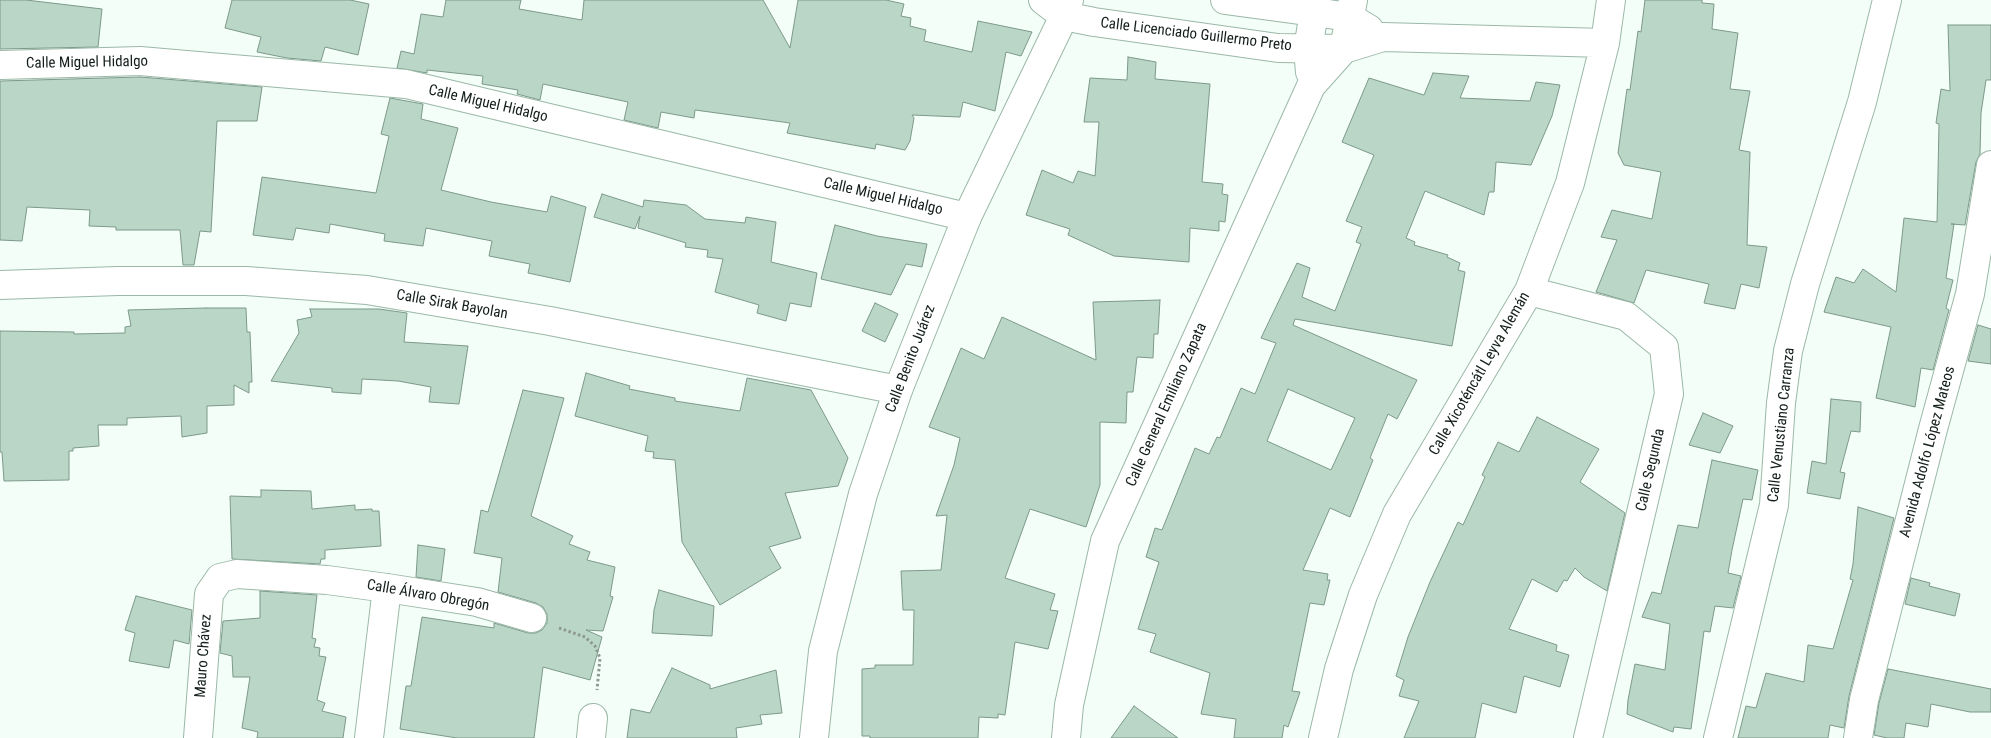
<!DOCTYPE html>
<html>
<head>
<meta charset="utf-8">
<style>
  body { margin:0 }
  canvas { display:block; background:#f2fef7 }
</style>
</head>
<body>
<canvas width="1991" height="738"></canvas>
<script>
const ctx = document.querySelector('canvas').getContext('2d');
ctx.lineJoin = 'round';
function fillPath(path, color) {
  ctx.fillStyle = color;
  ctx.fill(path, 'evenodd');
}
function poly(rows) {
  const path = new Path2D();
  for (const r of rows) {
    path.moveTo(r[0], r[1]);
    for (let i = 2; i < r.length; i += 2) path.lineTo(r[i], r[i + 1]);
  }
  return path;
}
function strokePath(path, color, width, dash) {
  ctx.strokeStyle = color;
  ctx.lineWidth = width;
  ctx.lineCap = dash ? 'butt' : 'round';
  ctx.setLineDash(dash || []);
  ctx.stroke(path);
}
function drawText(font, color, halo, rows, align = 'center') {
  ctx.font = font + ' "Roboto Condensed",sans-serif';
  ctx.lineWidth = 4.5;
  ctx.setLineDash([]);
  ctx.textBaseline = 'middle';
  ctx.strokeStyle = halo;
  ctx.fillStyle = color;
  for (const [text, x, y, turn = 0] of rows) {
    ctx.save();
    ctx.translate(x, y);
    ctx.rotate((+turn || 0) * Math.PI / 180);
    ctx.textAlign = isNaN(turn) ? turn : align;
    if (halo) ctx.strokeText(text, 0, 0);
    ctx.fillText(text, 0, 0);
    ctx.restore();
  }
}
const building = poly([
  [0,0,26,0,102,9,98,47,0,49,0,0],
  [232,0,350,0,369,4,358,55,325,47,321,61,287,58,257,52,261,37,225,28,232,0],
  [446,0,521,0,519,9,582,20,584,0,763,0,790,48,798,0,886,0,904,4,901,16,911,18,910,26,926,30,924,41,972,52,978,21,1032,32,1021,56,1006,52,995,111,963,102,960,117,912,115,914,118,910,141,905,150,876,144,875,149,787,133,790,123,695,110,694,118,661,112,658,128,624,120,628,102,543,84,540,100,517,94,518,90,482,84,483,76,427,70,427,73,397,68,401,51,414,54,421,14,443,17,446,0],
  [1645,0,1702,0,1702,3,1714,4,1712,29,1738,33,1730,89,1750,91,1739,150,1750,152,1747,245,1767,247,1759,288,1741,284,1735,309,1704,303,1709,284,1646,270,1634,303,1596,292,1617,240,1601,237,1612,210,1652,219,1661,172,1624,165,1618,153,1627,89,1630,90,1638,31,1641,32,1645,0],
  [1948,25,1991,25,1991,80,1986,80,1981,113,1980,154,1976,162,1965,225,1951,224,1954,224,1946,278,1953,280,1946,308,1949,310,1933,370,1921,368,1915,407,1876,398,1891,327,1824,312,1836,277,1854,283,1863,269,1896,292,1904,218,1937,222,1939,124,1936,123,1941,89,1950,91,1948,25],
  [1128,57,1156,62,1155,79,1210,84,1202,182,1223,184,1222,194,1228,195,1225,222,1219,221,1219,231,1190,228,1189,262,1114,256,1068,235,1070,229,1026,215,1042,170,1073,183,1078,171,1095,176,1099,122,1084,122,1090,78,1127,80,1128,57],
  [1433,73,1469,76,1460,98,1530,101,1536,82,1560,85,1552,116,1531,165,1496,162,1494,192,1489,192,1484,215,1425,191,1406,238,1415,242,1414,245,1448,255,1447,257,1460,263,1458,270,1465,272,1452,346,1295,319,1293,325,1417,380,1397,419,1388,414,1370,458,1373,460,1350,517,1330,508,1303,570,1328,574,1327,580,1330,580,1324,605,1310,603,1292,691,1300,692,1288,727,1284,725,1282,738,1234,738,1236,719,1201,714,1210,673,1150,652,1156,634,1138,629,1159,562,1146,557,1155,528,1162,530,1195,448,1209,454,1217,437,1220,438,1241,388,1255,394,1276,343,1261,338,1297,263,1310,268,1302,297,1335,311,1361,244,1356,242,1362,227,1346,221,1374,155,1342,142,1369,78,1424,95,1433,73],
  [1288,389,1355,418,1331,470,1267,441,1288,389],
  [140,77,262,87,257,121,217,121,211,232,200,231,194,265,183,265,180,230,116,230,116,227,89,226,90,210,27,207,22,241,0,240,0,81,140,77],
  [390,98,423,104,421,119,458,128,441,190,491,202,547,212,551,196,586,207,570,282,528,273,530,264,489,256,492,241,426,228,423,246,384,241,385,234,330,224,329,233,296,228,293,240,253,235,262,177,376,193,389,136,381,134,390,98],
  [602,194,643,207,644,200,686,205,705,219,745,223,746,217,776,222,771,262,817,273,811,307,790,303,786,321,757,313,759,305,715,292,723,259,707,257,708,250,685,247,686,243,638,228,640,216,635,229,594,217,602,194],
  [835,225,877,236,927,244,922,267,906,264,891,295,821,279,835,225],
  [1160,300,1158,334,1154,334,1153,358,1137,357,1133,392,1127,392,1126,423,1100,422,1100,485,1086,527,1030,509,1005,578,1055,594,1050,610,1058,611,1048,649,1015,642,1005,715,998,714,998,718,979,717,978,738,870,738,870,736,862,736,862,669,875,668,875,665,913,665,914,610,903,610,901,571,941,570,947,515,936,516,954,465,960,438,929,427,961,348,984,359,1002,317,1096,360,1093,302,1160,300],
  [875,303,898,314,885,342,862,331,875,303],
  [206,308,246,308,247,332,250,332,252,382,249,382,249,393,234,385,234,405,207,406,207,433,182,437,181,416,127,418,127,425,98,425,99,446,73,448,73,451,69,451,69,480,4,481,2,452,0,452,0,331,74,332,74,334,125,333,125,327,131,326,128,310,206,308],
  [310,309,379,309,407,313,404,342,468,346,459,404,429,402,431,387,398,381,362,379,361,394,332,392,332,388,271,381,299,333,297,320,312,317,310,309],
  [1978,325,1991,329,1991,364,1968,361,1978,325],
  [586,373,630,386,629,389,675,398,675,401,740,411,747,378,811,390,848,458,838,486,785,493,801,538,769,547,781,568,720,605,682,542,675,460,653,458,654,452,645,451,648,436,575,416,586,373],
  [523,390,564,398,531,516,573,536,569,544,590,552,587,560,615,567,610,596,613,597,603,631,586,630,602,637,590,680,543,667,534,738,457,738,400,729,406,686,411,686,422,617,494,628,494,623,528,633,536,633,542,630,547,623,547,614,543,607,536,603,498,592,502,558,474,553,481,510,488,512,523,390],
  [1831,399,1861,402,1860,432,1851,431,1840,472,1845,473,1840,499,1807,493,1812,461,1826,464,1831,399],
  [1703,413,1733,426,1720,453,1689,445,1703,413],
  [1537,417,1599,449,1580,482,1625,513,1607,591,1584,577,1575,568,1567,581,1564,580,1557,592,1532,579,1509,629,1557,645,1556,651,1569,655,1560,687,1524,676,1516,713,1482,703,1475,738,1404,738,1419,701,1399,696,1404,680,1396,676,1408,637,1430,582,1458,522,1463,525,1485,477,1482,475,1498,442,1519,452,1537,417],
  [1712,460,1758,470,1752,500,1743,499,1732,550,1728,573,1741,576,1733,608,1715,606,1710,632,1704,631,1691,729,1674,727,1673,732,1627,714,1628,700,1635,664,1665,670,1670,624,1642,617,1652,592,1661,594,1678,525,1698,528,1712,460],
  [261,490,311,491,312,509,355,505,355,510,372,509,372,511,379,511,381,546,325,550,325,559,321,559,320,564,232,559,230,496,261,497,261,490],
  [1858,507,1894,518,1849,696,1844,728,1830,725,1828,738,1738,738,1746,706,1756,708,1766,673,1804,682,1808,645,1833,649,1853,580,1850,579,1853,564,1858,507],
  [418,545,445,549,441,581,416,577,418,545],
  [1911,578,1930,583,1929,586,1960,594,1955,616,1905,604,1911,578],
  [659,590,714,606,712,636,652,633,654,610,659,590],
  [260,591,317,595,312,638,316,639,314,647,320,648,319,656,326,657,317,700,325,703,322,711,346,717,343,738,257,738,258,732,242,728,250,677,233,677,232,656,220,653,223,621,260,618,260,591],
  [136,596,192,610,189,644,174,640,169,668,129,661,135,633,125,630,136,596],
  [672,668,710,685,710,689,776,670,782,713,760,715,762,724,736,728,737,738,627,738,631,709,650,713,672,668],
  [1888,669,1991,689,1991,712,1970,712,1931,704,1928,727,1906,723,1904,738,1887,738,1874,735,1879,703,1888,669],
  [1134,706,1178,738,1111,738,1134,706]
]);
fillPath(building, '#b9d6c6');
strokePath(building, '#7d998a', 1);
const minor = poly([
  [1043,0,1064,16],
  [0,65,140,61,406,84,967,217],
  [1310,72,1308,49,1314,12,1349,17,1369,29],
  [1529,291,1626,316,1664,347,1669,394,1588,738],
  [198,738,209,594,220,578,237,574,327,580,387,588,477,602,532,618],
  [369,738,387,588],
  [591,738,593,718],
  [814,738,823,651,863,494,898,390],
  [1066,738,1069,705,1105,541,1311,86,1344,49,1383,37,1605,43],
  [1323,738,1339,669,1363,595,1397,514,1529,291,1570,183,1605,43,1611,0],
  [1718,738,1774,505,1781,403,1788,351,1805,284,1862,102,1887,0],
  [1858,738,1864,700,1933,429,1970,294,1991,165]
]);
const major = poly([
  [1225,0,1314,12,1316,0],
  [1064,16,1094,22,1278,48,1344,49,1353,0],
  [0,285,118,281,246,281,367,290,550,321,898,390,967,217,1064,16,1069,0]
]);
strokePath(minor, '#9bb8a8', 30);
strokePath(major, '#9bb8a8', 30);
strokePath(poly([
  [559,628,585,637,595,646,600,658,597,690]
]), '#8d9892', 3, [2.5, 2.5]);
strokePath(minor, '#fff', 28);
strokePath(major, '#fff', 28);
drawText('15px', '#141f19', '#fff', [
  ["Calle Licenciado Guillermo Preto",1196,35,7],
  ["Calle Miguel Hidalgo",87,63,-1],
  ["Calle Miguel Hidalgo",488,104,13],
  ["Calle Miguel Hidalgo",883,197,13],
  ["Calle Sirak Bayolan",452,305,10],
  ["Calle Benito Juárez",911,359,-69],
  ["Calle Xicoténcátl Leyva Alemán",1480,374,-60],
  ["Calle General Emiliano Zapata",1167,405,-66],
  ["Calle Venustiano Carranza",1782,425,-84],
  ["Avenida Adolfo López Mateos",1928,452,-75],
  ["Calle Segunda",1651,470,-77],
  ["Calle Álvaro Obregón",428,596,10],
  ["Mauro Chávez",204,656,-86]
]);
</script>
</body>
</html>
